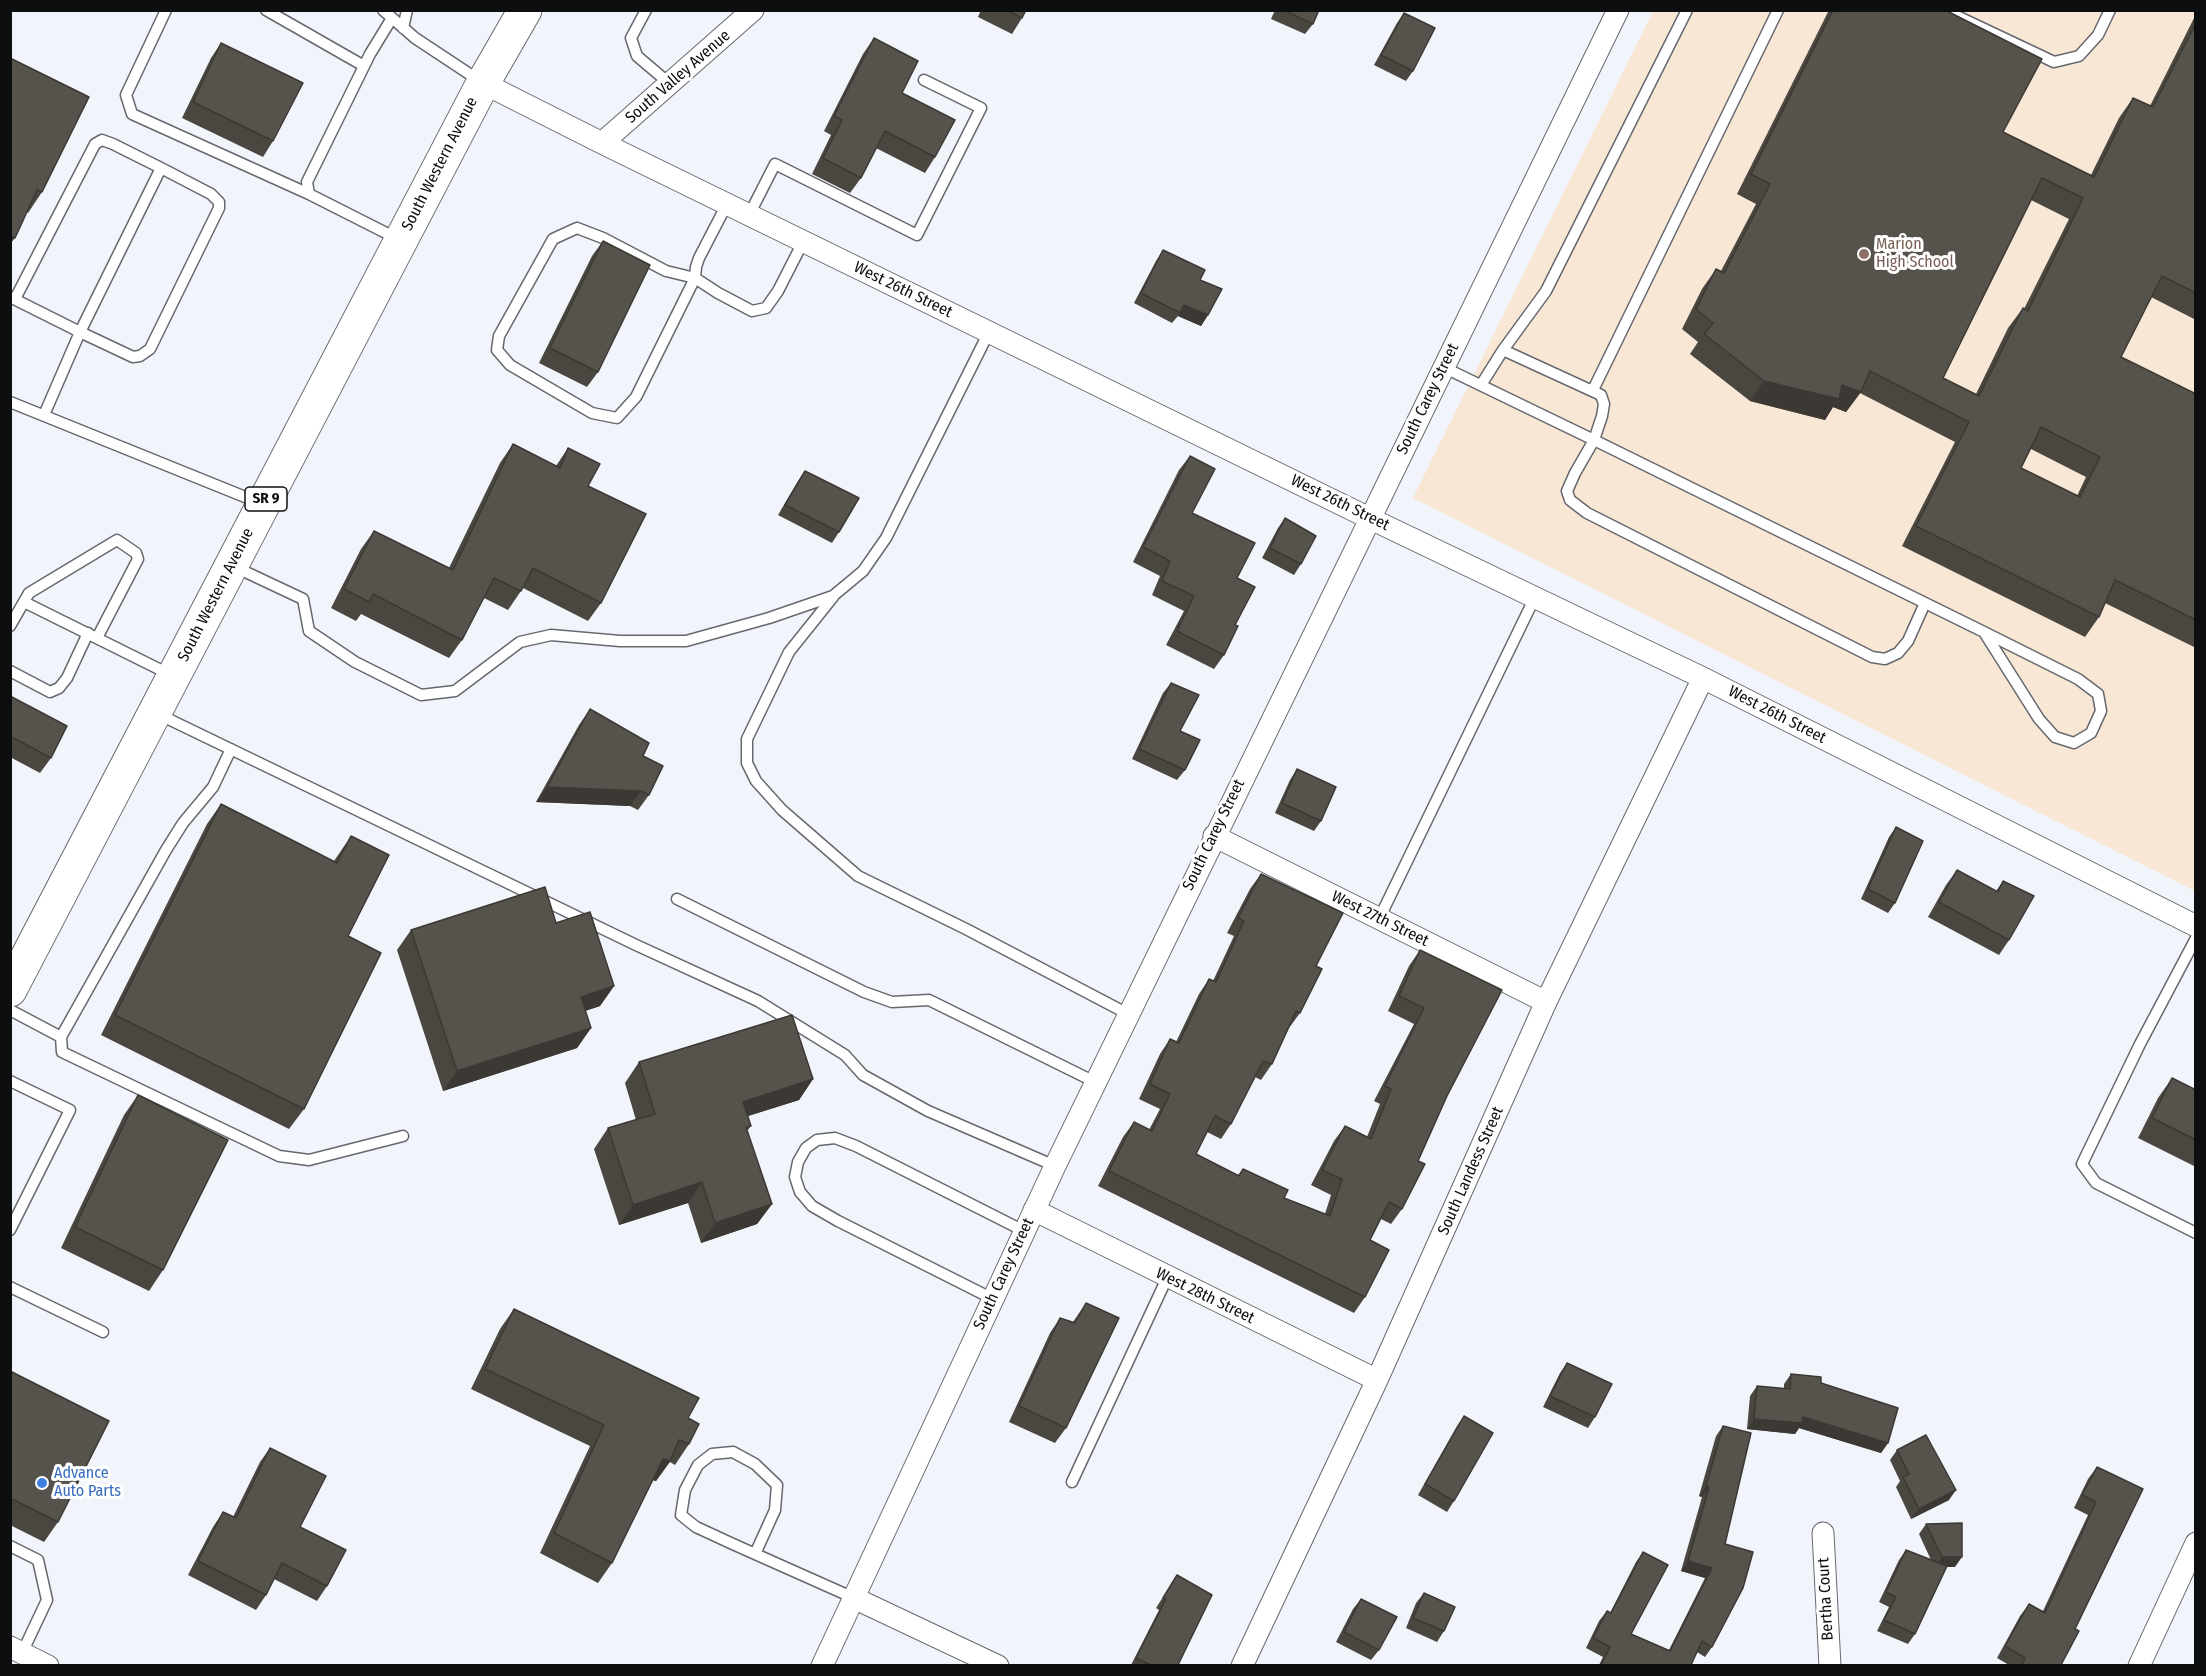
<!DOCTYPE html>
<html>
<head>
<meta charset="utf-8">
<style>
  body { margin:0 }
  #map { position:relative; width:2206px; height:1676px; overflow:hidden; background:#f2f4fb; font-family:"Fira Sans Condensed",sans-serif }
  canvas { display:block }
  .frame { position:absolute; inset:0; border:12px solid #0d0e10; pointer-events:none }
</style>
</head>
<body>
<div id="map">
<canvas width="2206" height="1676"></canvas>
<div class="frame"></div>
</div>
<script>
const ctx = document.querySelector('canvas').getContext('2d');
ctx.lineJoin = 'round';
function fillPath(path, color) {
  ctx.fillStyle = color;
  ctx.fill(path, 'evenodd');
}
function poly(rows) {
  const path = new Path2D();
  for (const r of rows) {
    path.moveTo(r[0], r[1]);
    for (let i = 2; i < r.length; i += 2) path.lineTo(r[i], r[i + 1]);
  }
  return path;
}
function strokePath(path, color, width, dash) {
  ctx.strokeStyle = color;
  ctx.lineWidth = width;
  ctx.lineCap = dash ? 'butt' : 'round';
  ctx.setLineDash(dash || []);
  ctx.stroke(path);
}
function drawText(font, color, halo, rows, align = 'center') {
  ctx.font = font + ' "Fira Sans Condensed",sans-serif';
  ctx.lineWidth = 6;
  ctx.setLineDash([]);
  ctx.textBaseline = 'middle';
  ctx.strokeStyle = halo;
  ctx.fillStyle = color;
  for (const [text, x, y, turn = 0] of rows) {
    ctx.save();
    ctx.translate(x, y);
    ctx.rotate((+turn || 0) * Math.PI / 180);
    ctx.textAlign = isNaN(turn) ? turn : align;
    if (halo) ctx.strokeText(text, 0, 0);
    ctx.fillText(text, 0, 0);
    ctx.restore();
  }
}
fillPath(poly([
  [1653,11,2195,11,2195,891,1413,498]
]), '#f9e7d6');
const lane = poly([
  [166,10,126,95,132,114,309,194],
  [266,10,364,66],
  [383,10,415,38,480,81],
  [646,10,631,38,637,56,670,84],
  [1944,10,2054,62,2079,56,2098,35,2110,10],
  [392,18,370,54,307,182,309,194,398,239],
  [403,28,407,10],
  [727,204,699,258,696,267,695,278,718,293,752,311,766,308,778,291,803,242],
  [749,215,775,164,917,235,981,108,924,80],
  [577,228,603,238,666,271,695,278,636,397,617,418,592,413,510,365,497,350,499,336,553,239,577,228],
  [10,297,80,332,44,415],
  [15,299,95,144,102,140,113,144,161,168,211,194,219,202,219,208,150,349,140,356,133,357,80,332,161,168],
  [1503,350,1546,291,1687,10],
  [1443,367,1594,440,1984,632,2078,679,2098,694,2101,711,2091,733,2074,743,2055,737,2039,719,1984,632],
  [1481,385,1503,350,1601,395,1604,404,1602,416,1594,440,1575,473,1567,491,1570,500,1587,513,1872,657,1885,659,1898,653,1908,641,1925,603],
  [1593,390,1778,10],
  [10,402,260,503],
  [235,567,303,599,309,631,355,662,421,695,455,691,520,642,551,635,620,641,686,641,769,618,833,596,863,571,886,538,989,332],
  [833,597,789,652,747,739,747,763,756,781,782,810,858,876,966,929,1128,1014],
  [24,602,171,675],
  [10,626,29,593,117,540,136,553,138,559,97,638],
  [10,671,50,692,59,688,67,678,88,633],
  [158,714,636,945,758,1001,845,1055,863,1075,928,1111,1055,1166],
  [677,899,864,992,892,1002,929,1000,1095,1082],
  [1379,919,1535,597],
  [2196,938,2140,1044,2082,1164,2096,1183,2196,1233],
  [10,1010,61,1037,166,850,183,823,213,787,231,749],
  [61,1037,62,1052,279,1156,309,1160,403,1136],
  [10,1081,70,1110,10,1230],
  [10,1287,103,1332],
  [993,1299,838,1221,812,1206,800,1192,795,1177,798,1162,806,1148,817,1140,835,1138,856,1146,1024,1231],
  [1072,1482,1167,1278],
  [10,1546,38,1560,47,1600,22,1653],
  [755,1554,775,1510,777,1485,755,1464,733,1452,712,1454,698,1465,685,1490,681,1515,696,1527,735,1545,854,1598]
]);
const street = poly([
  [483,83,602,143,1369,518,1703,678,2196,926],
  [602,143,753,10],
  [1214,836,1546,1002],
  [1034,1210,1377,1380],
  [1823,1533,1830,1666],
  [854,1598,998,1666],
  [10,1647,48,1666],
  [822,1666,1055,1166,1618,10],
  [1242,1666,1377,1380,1546,1002,1703,678],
  [2139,1666,2196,1543]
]);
const highway = poly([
  [10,990,483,83,525,10]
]);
strokePath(lane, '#66686e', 13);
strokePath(street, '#66686e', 23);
strokePath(highway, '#66686e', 35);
strokePath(lane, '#fff', 10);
strokePath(street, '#fff', 21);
strokePath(highway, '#fff', 33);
fillPath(poly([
  [981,10,1026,10,1022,18,1012,34,978,17],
  [1275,10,1319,10,1313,24,1305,34,1271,19],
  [1829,10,1945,10,2003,132,2091,175,2119,118,2133,98,2150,106,2196,14,2196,320,2151,297,2121,357,2196,423,2196,648,2105,603,2099,617,2085,637,1902,546,1955,442,1860,393,1846,412,1833,407,1825,420,1750,401,1690,354,1698,342,1682,329,1702,289,1716,269,1721,271,1756,204,1737,194],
  [2031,200,2069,219,2024,309,2023,308,2008,328,1976,394,1943,378],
  [2031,449,2086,477,2077,496,2021,468],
  [1404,13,1413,71,1406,81,1374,65,1397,23],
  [874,38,935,157,925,173,876,148,861,178,850,193,812,174,831,135,824,131,863,54],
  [221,43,273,141,263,157,182,118,211,58],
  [10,58,42,192,28,213,27,212,15,238,10,244],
  [603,241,598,372,587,387,539,363,592,256],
  [1163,250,1200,280,1208,315,1201,326,1178,316,1172,323,1134,303,1156,261],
  [513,444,556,466,568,448,588,486,601,603,588,621,523,588,508,610,484,598,462,640,449,658,361,614,356,621,331,608,361,549,374,531,449,568,500,463],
  [1190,456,1192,513,1237,578,1235,625,1224,655,1214,669,1166,645,1184,611,1152,595,1160,576,1133,562,1179,470],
  [805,471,839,532,832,543,778,515,798,481],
  [1285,518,1301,564,1294,575,1262,558,1278,528],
  [1171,683,1180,731,1185,770,1177,780,1132,759,1163,693],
  [10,696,51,758,40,773,10,757],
  [590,709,643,756,649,795,638,810,630,806,536,802,579,725],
  [1297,769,1321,821,1314,831,1275,813,1290,780],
  [221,804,334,861,351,836,348,936,304,1109,289,1129,101,1035,207,824],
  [1896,827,1895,903,1888,913,1861,899,1889,837],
  [1957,870,1996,891,2003,881,2009,940,1999,955,1928,917,1946,885],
  [1261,874,1316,966,1300,1013,1289,1028,1272,1064,1261,1080,1255,1077,1231,1124,1221,1139,1207,1132,1196,1154,1238,1175,1243,1169,1284,1198,1325,1214,1331,1195,1311,1185,1334,1141,1345,1126,1367,1137,1380,1104,1374,1101,1414,1024,1388,1011,1409,966,1420,950,1447,1096,1418,1161,1402,1209,1391,1224,1381,1219,1370,1240,1365,1297,1354,1313,1098,1186,1123,1137,1134,1122,1149,1130,1160,1109,1139,1099,1160,1054,1170,1039,1176,1042,1199,994,1209,979,1213,981,1234,936,1227,933,1250,889],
  [411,930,614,986,600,1006,585,1011,591,1028,577,1048,443,1091,397,950],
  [639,1062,813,1079,799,1100,748,1116,751,1126,747,1131,772,1204,757,1224,701,1243,688,1203,619,1225,594,1149,608,1128,636,1120,625,1083],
  [2172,1078,2196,1090,2196,1167,2138,1138,2158,1098],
  [138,1095,163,1270,149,1291,61,1248,124,1115],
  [1086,1303,1066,1428,1055,1443,1009,1422,1050,1333,1060,1318,1073,1322],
  [514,1309,688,1418,689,1444,675,1465,670,1462,656,1481,653,1480,612,1563,598,1583,540,1553,590,1446,471,1389,500,1329],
  [1567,1363,1595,1417,1588,1428,1543,1407,1560,1373],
  [10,1371,58,1522,44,1542,10,1525],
  [1791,1374,1821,1383,1888,1443,1881,1453,1799,1428,1795,1434,1747,1429,1750,1396,1757,1386,1784,1389,1784,1384],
  [1464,1416,1454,1501,1447,1512,1418,1495,1457,1426],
  [1723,1426,1725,1544,1712,1647,1705,1657,1697,1652,1691,1665,1599,1665,1603,1657,1586,1648,1599,1621,1607,1611,1610,1613,1636,1562,1643,1552,1631,1634,1669,1650,1705,1578,1681,1571,1702,1497,1699,1496,1716,1436],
  [270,1448,300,1527,327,1586,317,1601,274,1579,266,1595,256,1610,188,1575,213,1527,223,1512,233,1517,260,1462],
  [1897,1450,1949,1500,1911,1519,1896,1487,1900,1481,1890,1460],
  [2097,1467,2143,1489,2075,1629,2061,1665,2009,1665,1997,1658,2020,1616,2029,1604,2043,1611,2088,1515,2074,1508,2088,1479],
  [1926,1524,1955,1567,1947,1567,1915,1634,1908,1644,1877,1631,1889,1607,1879,1602,1899,1560,1906,1550,1931,1560,1919,1534],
  [1177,1575,1178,1665,1131,1665,1159,1610,1156,1608],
  [1424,1593,1444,1631,1437,1642,1406,1628,1416,1603],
  [1361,1599,1379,1650,1371,1660,1336,1642,1353,1609]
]), '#4a4741');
fillPath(poly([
  [1184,305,1208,315,1201,326,1178,316],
  [1764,381,1842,385,1861,392,1846,412,1833,407,1825,420,1750,401],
  [547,787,641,791,630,806,536,802],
  [614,986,600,1006,567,1017,581,997],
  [591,1028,577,1048,443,1091,457,1071],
  [813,1079,799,1100,729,1122,743,1102],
  [702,1182,688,1203,619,1225,633,1205],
  [772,1204,757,1224,701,1243,715,1223],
  [1803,1417,1888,1443,1881,1453,1799,1428,1795,1434,1747,1429,1754,1419],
  [663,1459,670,1461,656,1481,649,1479],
  [1706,1486,1709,1487,1702,1497,1699,1496],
  [1956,1490,1949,1500,1911,1519,1919,1509],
  [1942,1557,1962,1557,1955,1567,1935,1567],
  [1688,1561,1712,1568,1705,1578,1681,1571]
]), '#3c3935');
const building = poly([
  [1007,10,1026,10,1022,18,1007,10],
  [1283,10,1319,10,1313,24,1283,10],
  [1833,10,1945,10,2042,59,2003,132,2094,177,2133,98,2153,107,2196,23,2196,293,2162,276,2121,357,2196,394,2196,421,2195,422,2196,423,2196,620,2115,580,2099,617,1916,526,1969,422,1870,371,1861,392,1842,385,1839,399,1764,381,1704,334,1713,323,1696,309,1716,269,1724,273,1770,184,1751,174,1833,10],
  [2042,178,2083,198,2028,311,2023,308,1979,396,1943,378,2042,178],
  [2041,427,2100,457,2080,497,2021,468,2041,427],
  [1404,13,1435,28,1413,71,1381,55,1404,13],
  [874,38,918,61,902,93,955,120,935,157,885,131,861,178,823,158,842,120,834,116,874,38],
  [221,43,303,83,273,141,193,102,221,43],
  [10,58,89,97,42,192,37,190,15,238,10,236,10,58],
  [603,241,650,265,598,372,550,348,603,241],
  [1163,250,1205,270,1200,280,1222,289,1208,315,1184,305,1180,313,1141,293,1163,250],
  [513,444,560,468,568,448,600,464,588,486,646,514,601,603,533,568,521,591,494,578,462,640,373,594,369,602,344,589,374,531,453,570,513,444],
  [1190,456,1215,469,1192,513,1255,543,1237,578,1255,587,1235,625,1238,626,1224,655,1177,631,1194,596,1162,581,1170,561,1143,547,1190,456],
  [805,471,859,498,839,532,785,505,805,471],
  [1285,518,1316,536,1301,564,1270,548,1285,518],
  [1171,683,1199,695,1180,731,1200,740,1185,770,1139,749,1171,683],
  [10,696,67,726,51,758,10,736,10,696],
  [590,709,649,743,643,756,663,766,649,795,641,791,547,787,590,709],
  [1297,769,1336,787,1321,821,1282,803,1297,769],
  [221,804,337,863,351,836,389,855,348,936,381,953,304,1109,115,1015,221,804],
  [1896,827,1923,841,1895,903,1868,889,1896,827],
  [1957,870,1998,892,2003,881,2034,896,2009,940,1939,902,1957,870],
  [1261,874,1343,913,1316,966,1322,969,1300,1013,1296,1011,1272,1064,1263,1061,1231,1124,1215,1116,1196,1154,1239,1176,1243,1169,1288,1190,1284,1198,1330,1216,1342,1179,1322,1170,1345,1126,1371,1139,1391,1089,1385,1086,1424,1008,1399,996,1420,950,1502,990,1447,1096,1418,1161,1425,1164,1402,1209,1389,1202,1370,1240,1389,1250,1365,1297,1109,1171,1134,1122,1152,1131,1170,1094,1150,1084,1170,1039,1179,1043,1209,979,1216,982,1244,921,1238,918,1261,874],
  [545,887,556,923,590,912,614,986,581,997,591,1028,457,1071,411,930,545,887],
  [792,1015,813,1079,743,1102,751,1126,746,1127,772,1204,715,1223,702,1182,633,1205,608,1128,655,1114,639,1062,792,1015],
  [2172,1078,2196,1090,2196,1140,2152,1118,2172,1078],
  [138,1095,228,1140,163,1270,75,1227,138,1095],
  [1086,1303,1119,1318,1066,1428,1019,1406,1060,1318,1075,1323,1086,1303],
  [514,1309,699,1398,688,1418,699,1424,689,1444,679,1440,670,1461,663,1459,612,1563,554,1533,604,1425,485,1369,514,1309],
  [1567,1363,1612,1384,1595,1417,1550,1396,1567,1363],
  [10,1371,109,1421,58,1522,10,1498,10,1371],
  [1791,1374,1821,1377,1821,1383,1898,1408,1888,1443,1803,1417,1802,1423,1754,1419,1757,1386,1790,1389,1791,1374],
  [1464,1416,1493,1433,1454,1501,1425,1484,1464,1416],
  [1723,1426,1751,1433,1725,1544,1753,1552,1743,1588,1712,1647,1702,1641,1691,1665,1601,1665,1610,1647,1593,1638,1607,1611,1611,1613,1643,1552,1668,1565,1631,1634,1670,1651,1712,1568,1688,1561,1709,1487,1706,1486,1723,1426],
  [1926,1435,1956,1490,1919,1509,1903,1477,1909,1474,1897,1450,1926,1435],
  [270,1448,326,1476,300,1527,346,1550,327,1586,282,1563,266,1595,198,1561,223,1512,236,1518,270,1448],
  [2097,1467,2143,1489,2075,1629,2079,1631,2061,1665,2022,1665,2025,1658,2005,1646,2029,1604,2045,1613,2096,1502,2082,1495,2097,1467],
  [1962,1523,1962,1557,1942,1557,1926,1524,1962,1523],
  [1906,1550,1947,1566,1915,1634,1884,1620,1896,1597,1886,1592,1906,1550],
  [1177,1575,1212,1595,1178,1665,1151,1665,1136,1658,1166,1599,1163,1598,1177,1575],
  [1424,1593,1455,1607,1444,1631,1413,1618,1424,1593],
  [1361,1599,1397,1617,1379,1650,1344,1632,1361,1599]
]);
fillPath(building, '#56524c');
strokePath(building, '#3c3935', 1.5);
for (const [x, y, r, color] of [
  [1864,254,6,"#8d6e63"],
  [42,1483,6,"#3f7fe0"]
]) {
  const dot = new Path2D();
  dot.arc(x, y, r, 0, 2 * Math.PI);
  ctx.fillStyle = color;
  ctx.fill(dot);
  strokePath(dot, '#fff', 2);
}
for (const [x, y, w] of [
  [266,499,42]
]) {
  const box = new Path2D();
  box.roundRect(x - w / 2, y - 12, w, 24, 4.5);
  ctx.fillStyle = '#fff';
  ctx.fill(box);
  strokePath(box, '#0d0e10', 1.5);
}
drawText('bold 15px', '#0d0e10', null, [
  ["SR 9",266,499]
]);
drawText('16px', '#0d0e10', '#fff', [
  ["South Valley Avenue",678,77,-41],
  ["South Western Avenue",440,164,-63],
  ["West 26th Street",903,290,26],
  ["South Carey Street",1428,399,-64],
  ["West 26th Street",1340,503,26],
  ["South Western Avenue",216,595,-63],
  ["West 26th Street",1777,715,27],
  ["South Carey Street",1214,835,-64],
  ["West 27th Street",1380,919,26],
  ["South Landess Street",1471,1171,-66],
  ["South Carey Street",1004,1274,-65],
  ["West 28th Street",1205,1296,26],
  ["Bertha Court",1826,1599,-93]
]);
drawText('16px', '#785e54', '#fff', [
  ["Marion",1876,245],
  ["High School",1876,263]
], 'left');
drawText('16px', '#366cbe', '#fff', [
  ["Advance",54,1474],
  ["Auto Parts",54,1492]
], 'left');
</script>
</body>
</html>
